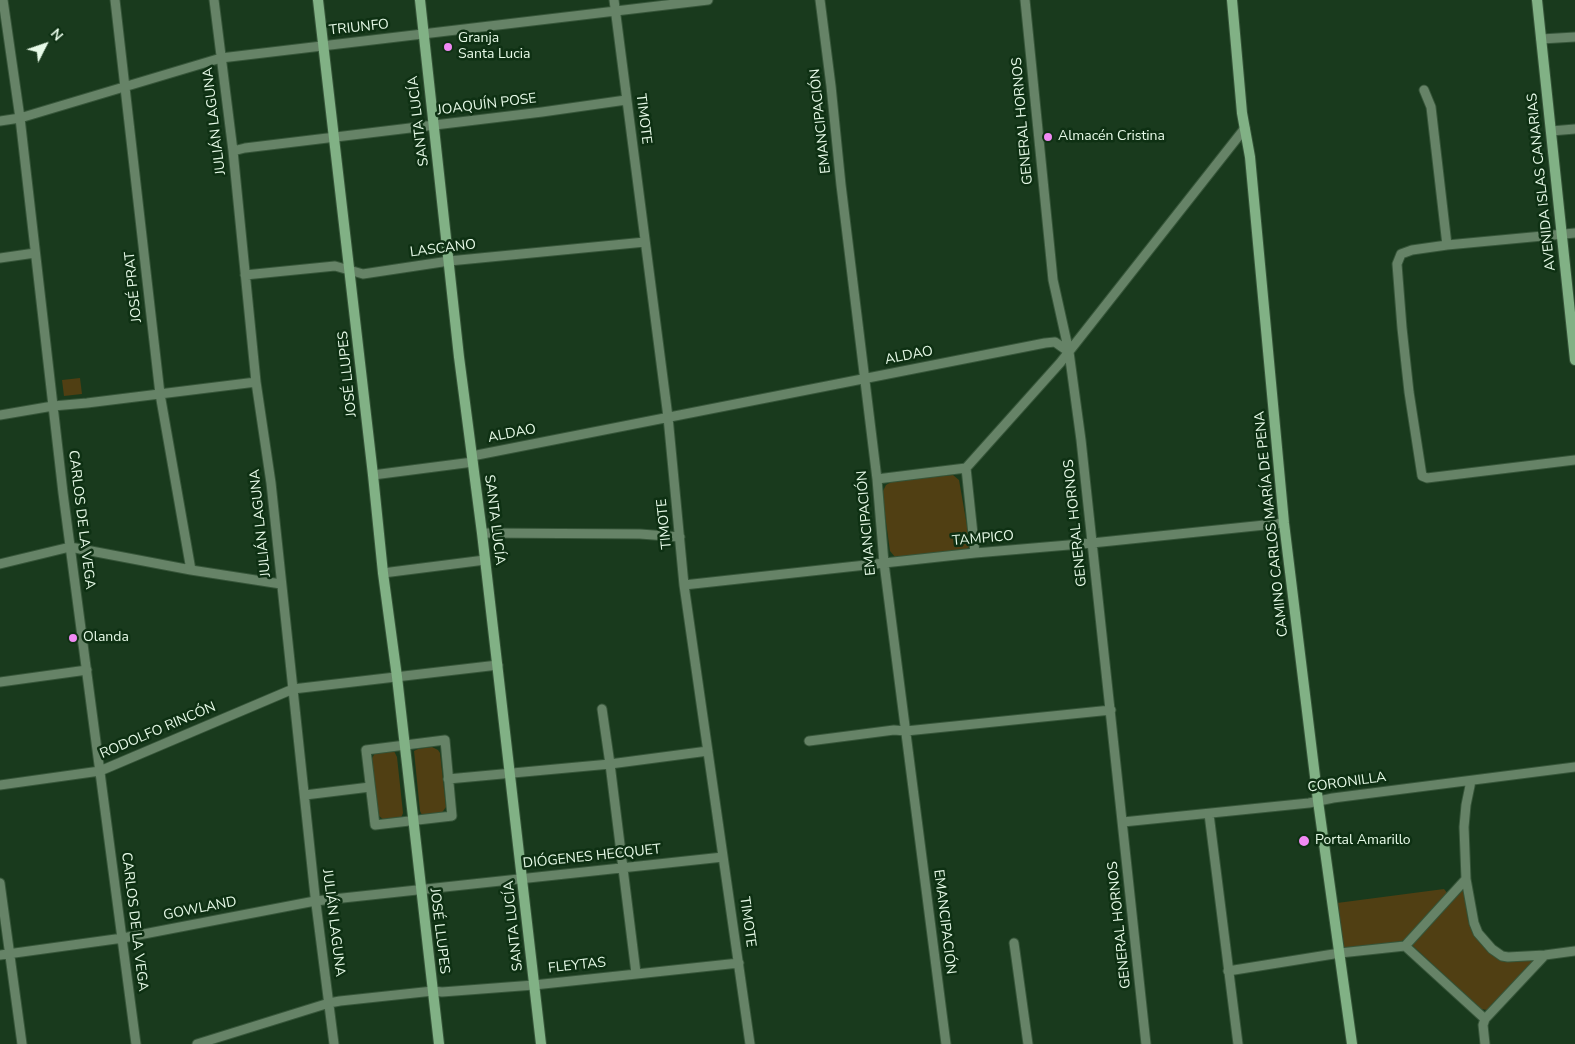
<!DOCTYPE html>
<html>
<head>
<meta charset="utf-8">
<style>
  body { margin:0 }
  #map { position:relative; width:1575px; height:1044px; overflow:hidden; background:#193a1d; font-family:"Nunito Sans",sans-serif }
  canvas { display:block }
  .north { position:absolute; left:20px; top:20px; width:50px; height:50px; -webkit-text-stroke:4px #0e3013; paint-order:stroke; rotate:49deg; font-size:14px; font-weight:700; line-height:20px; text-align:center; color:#e7fae8 }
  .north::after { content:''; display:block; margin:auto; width:18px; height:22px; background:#e7fae8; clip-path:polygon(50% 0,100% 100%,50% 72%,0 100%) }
</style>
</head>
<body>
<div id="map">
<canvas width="1575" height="1044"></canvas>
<div class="north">N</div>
</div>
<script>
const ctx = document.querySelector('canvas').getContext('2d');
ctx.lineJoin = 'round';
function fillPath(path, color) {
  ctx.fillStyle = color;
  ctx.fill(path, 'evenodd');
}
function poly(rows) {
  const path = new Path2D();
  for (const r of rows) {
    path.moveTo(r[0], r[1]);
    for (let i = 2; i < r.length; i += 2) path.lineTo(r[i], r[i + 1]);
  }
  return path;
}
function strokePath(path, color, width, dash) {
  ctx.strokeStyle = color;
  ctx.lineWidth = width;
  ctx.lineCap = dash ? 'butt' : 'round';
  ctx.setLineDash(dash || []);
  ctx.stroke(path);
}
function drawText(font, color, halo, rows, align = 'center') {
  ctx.font = font + ' "Nunito Sans",sans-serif';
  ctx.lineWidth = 5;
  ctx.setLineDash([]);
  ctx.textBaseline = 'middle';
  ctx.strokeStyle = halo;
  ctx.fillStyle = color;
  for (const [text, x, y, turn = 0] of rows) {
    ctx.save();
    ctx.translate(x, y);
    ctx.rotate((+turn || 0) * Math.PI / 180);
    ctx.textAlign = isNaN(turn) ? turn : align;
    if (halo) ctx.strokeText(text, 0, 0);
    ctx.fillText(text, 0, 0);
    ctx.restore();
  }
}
fillPath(poly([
  [80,378,82,394,64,396,62,380],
  [953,475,959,480,970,543,969,547,964,551,898,558,895,557,890,551,882,493,886,485,893,481],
  [432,747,438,750,440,753,446,807,441,814,422,815,420,811,414,751,418,749],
  [392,750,394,751,397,757,403,813,401,818,384,820,379,816,371,760,375,753],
  [1444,889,1448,894,1408,937,1402,941,1349,949,1342,948,1337,903],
  [1461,890,1464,891,1468,920,1476,937,1493,952,1533,961,1487,1010,1481,1009,1412,945,1411,943]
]), '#503f13');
const street = poly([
  [3,0,20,118,63,493,136,1044],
  [115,0,160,394,191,570],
  [214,0,233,151,256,382,271,483,315,896,334,1044],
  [614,0,668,417,684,585,750,1044],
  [820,0,831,86,841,185,877,479,884,563,946,1044],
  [1025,0,1053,280,1069,352,1081,440,1146,1044],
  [1541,39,1575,37],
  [1424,90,1431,107,1447,245],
  [0,121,20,118,221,58,708,0],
  [1551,131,1575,129],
  [233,151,245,148,542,112,626,100],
  [1575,233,1447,245,1412,250,1401,254,1397,264,1402,328,1409,392,1422,476,1427,478,1575,460],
  [0,258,35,253],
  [245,275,335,266,363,274,449,261,645,242],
  [0,415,53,406,87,403,256,382],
  [472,456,1045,343,1055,342,1069,352],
  [966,468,975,553],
  [373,475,473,462],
  [877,479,966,468,1060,363,1245,128],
  [482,533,640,534,680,537],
  [0,564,70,547,191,570,281,584],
  [383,573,485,560],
  [684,585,975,553,1092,543,1284,523],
  [0,682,87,670],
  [602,709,610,764,636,973],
  [445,740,452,816,375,825,366,750,445,740],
  [809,741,894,730,906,731,1111,710],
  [448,779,610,764,708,751],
  [1471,781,1466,805,1464,827,1466,879,1474,923,1478,933,1492,949,1502,956,1508,957,1545,955,1575,951],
  [0,785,100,771,293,689,498,665],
  [305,795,370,787],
  [1209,814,1238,1044],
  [1123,822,1309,803,1333,798,1575,767],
  [0,883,22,1044],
  [1014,943,1028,1044],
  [1405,946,1466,879],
  [0,955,123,938,315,901,723,857],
  [1228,971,1340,953,1405,946,1485,1019],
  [197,1044,329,1003,340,1001,433,991,442,992,534,985,739,963],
  [1485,1044,1483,1025,1485,1019,1545,955]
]);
const secondary = poly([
  [318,0,373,475,383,573,397,677,439,1044],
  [420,0,459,357,482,533,541,1044],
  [1232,0,1242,113,1250,157,1284,523,1318,801,1352,1044],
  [1537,0,1575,360]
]);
strokePath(street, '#365539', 11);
strokePath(secondary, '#365539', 12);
strokePath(street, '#668367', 9);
strokePath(secondary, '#81b185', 10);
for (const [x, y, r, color] of [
  [448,47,5,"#f18af4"],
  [1048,137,5,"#f18af4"],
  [73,638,5,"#f18af4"],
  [1304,841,6,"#f18af4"]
]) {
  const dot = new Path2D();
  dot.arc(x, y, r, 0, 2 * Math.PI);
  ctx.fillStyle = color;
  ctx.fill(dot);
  strokePath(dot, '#0e3013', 2);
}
drawText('14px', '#e7fae8', '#0e3013', [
  ["TRIUNFO",359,28,-6],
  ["JOAQUÍN POSE",487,105,-7],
  ["TIMOTE",643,119,83],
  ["JULIÁN LAGUNA",215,121,-97],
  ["SANTA LUCÍA",419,121,-97],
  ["EMANCIPACIÓN",821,121,-96],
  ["GENERAL HORNOS",1023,121,-95],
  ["AVENIDA ISLAS CANARIAS",1542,182,-96],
  ["LASCANO",443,249,-7],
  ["JOSÉ PRAT",134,287,-96],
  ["ALDAO",909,356,-11],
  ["JOSÉ LLUPES",348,374,-96],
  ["ALDAO",512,434,-11],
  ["CARLOS DE LA VEGA",81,520,83],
  ["SANTA LUCÍA",494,520,83],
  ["JULIÁN LAGUNA",261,523,-96],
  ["EMANCIPACIÓN",867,523,-95],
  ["GENERAL HORNOS",1076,523,-96],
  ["TIMOTE",665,524,-96],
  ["CAMINO CARLOS MARÍA DE PENA",1272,524,-96],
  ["TAMPICO",983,539,-5],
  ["RODOLFO RINCÓN",158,731,-23],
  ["CORONILLA",1347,783,-8],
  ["DIÓGENES HECQUET",592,857,-6],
  ["GOWLAND",200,909,-11],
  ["CARLOS DE LA VEGA",134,922,83],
  ["TIMOTE",747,922,82],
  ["EMANCIPACIÓN",944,922,83],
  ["JULIÁN LAGUNA",333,923,83],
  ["GENERAL HORNOS",1120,925,-96],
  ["SANTA LUCÍA",514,926,-96],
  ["JOSÉ LLUPES",439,931,83],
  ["FLEYTAS",577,966,-6]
]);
drawText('14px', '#e7fae8', '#0e3013', [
  ["Granja",458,39],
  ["Santa Lucia",458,55],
  ["Almacén Cristina",1058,137],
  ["Olanda",83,638],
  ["Portal Amarillo",1315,841]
], 'left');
</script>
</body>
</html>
